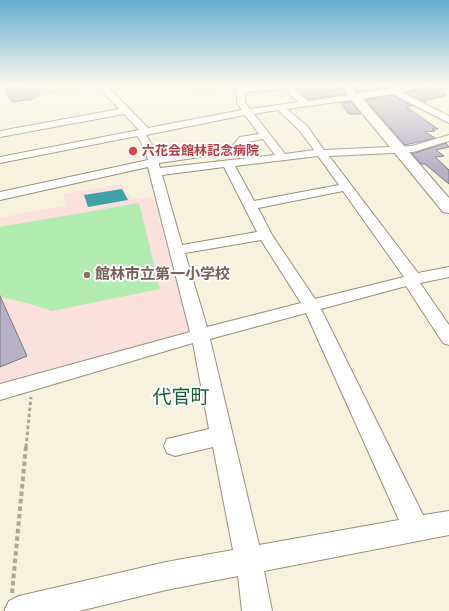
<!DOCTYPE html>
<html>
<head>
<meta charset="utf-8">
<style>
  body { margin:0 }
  canvas { display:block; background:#f7f2db }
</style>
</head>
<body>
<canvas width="449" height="611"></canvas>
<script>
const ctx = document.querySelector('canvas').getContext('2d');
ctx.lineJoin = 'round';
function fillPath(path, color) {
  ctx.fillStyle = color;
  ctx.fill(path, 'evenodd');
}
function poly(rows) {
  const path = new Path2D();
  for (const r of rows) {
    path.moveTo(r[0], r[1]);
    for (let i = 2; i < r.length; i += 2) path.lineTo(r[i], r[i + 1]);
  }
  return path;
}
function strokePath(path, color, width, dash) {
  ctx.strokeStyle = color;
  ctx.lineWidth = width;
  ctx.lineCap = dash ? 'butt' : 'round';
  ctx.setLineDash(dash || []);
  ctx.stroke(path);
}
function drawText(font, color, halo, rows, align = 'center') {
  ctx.font = font + ' "Zilla Slab","Noto Sans JP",serif';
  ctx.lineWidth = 4;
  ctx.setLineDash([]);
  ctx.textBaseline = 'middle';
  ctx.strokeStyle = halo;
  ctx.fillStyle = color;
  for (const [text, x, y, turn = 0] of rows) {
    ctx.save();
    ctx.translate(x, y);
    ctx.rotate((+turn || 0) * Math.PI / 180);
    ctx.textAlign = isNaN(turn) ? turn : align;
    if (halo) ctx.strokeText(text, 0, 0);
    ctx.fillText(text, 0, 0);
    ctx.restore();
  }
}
fillPath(poly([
  [122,184,132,199,153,197,190,332,0,385,0,218,66,205,63,194]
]), '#fbe0db');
fillPath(poly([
  [139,203,160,289,52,311,27,303,0,297,0,227]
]), '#b1edaf');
fillPath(poly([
  [122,189,128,200,88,207,84,195]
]), '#3ea2aa');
const building = poly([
  [28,85,32,86,40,96,32,98,33,99,12,102,5,91,7,91,6,89,28,85],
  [341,85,346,94,308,99,294,86,341,85],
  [352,85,398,85,357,92,352,85],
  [428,87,447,95,424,101,427,103,406,93,428,87],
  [392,95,412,106,406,107,438,129,432,129,435,131,425,132,435,138,405,145,366,100,392,95],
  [351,102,361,114,349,114,340,103,351,102],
  [446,143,449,147,436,150,444,156,435,157,449,170,449,184,425,164,421,164,412,154,446,143],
  [0,296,27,356,0,367,0,296]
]);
fillPath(building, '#b6b1c7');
strokePath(building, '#787488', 1);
const minor = poly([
  [97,85,106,85,148,128,242,110,237,103,237,90,233,85,241,85,243,87,291,85,300,95,309,101,349,95,342,85,350,85,359,97,358,99,287,109,307,126,324,150,412,146,449,135,449,141,413,152,329,156,418,273,449,267,449,277,420,283,449,325,449,345,443,343,406,286,321,309,423,515,449,511,449,535,264,571,272,611,242,611,238,576,166,590,79,611,4,611,9,601,19,596,166,562,233,550,213,447,175,456,167,453,164,446,167,439,209,429,193,343,0,400,0,384,190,332,148,167,0,200,0,192,148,160,141,142,137,136,0,163,0,157,139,130,124,114,0,137,0,131,119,109,97,85],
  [286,89,294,99,299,102,250,109,245,103,245,92,286,89],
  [278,110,299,130,314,150,285,154,254,114,278,110],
  [245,115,259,134,240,137,232,146,159,156,146,135,245,115],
  [263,139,275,155,160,168,159,165,159,163,235,152,239,151,247,142,263,139],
  [318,156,339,185,254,201,235,166,318,156],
  [224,167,257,232,182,245,162,175,224,167],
  [343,191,404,277,315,299,272,235,258,208,343,191],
  [261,240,301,303,207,327,185,253,261,240],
  [306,313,399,520,259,545,210,339,306,313],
  [191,85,228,85,224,87,198,90,191,85],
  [392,87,449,116,449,123,389,92,388,90,392,87]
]);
const major = poly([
  [406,85,429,85,424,88,363,99,449,198,449,213,443,212,349,97,355,94,406,85]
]);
strokePath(minor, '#95907b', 2);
strokePath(major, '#95907b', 2);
strokePath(poly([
  [36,85,38,91],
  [60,91,92,86],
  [35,95,56,91]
]), '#aba796', 1.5, [1.5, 1]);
strokePath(poly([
  [26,447,31,397]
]), '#aba796', 3, [3.5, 2.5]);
strokePath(poly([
  [12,593,26,446]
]), '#aba796', 4, [4.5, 3]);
fillPath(minor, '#fff');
fillPath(major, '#fff');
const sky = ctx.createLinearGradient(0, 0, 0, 170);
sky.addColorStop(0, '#64adcf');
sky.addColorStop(0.5, '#fbf9ef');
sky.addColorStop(1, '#fbf9ef00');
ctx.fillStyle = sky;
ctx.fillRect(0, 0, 449, 170);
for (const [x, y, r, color] of [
  [133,151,5,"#e0444e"],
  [87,275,4,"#8d6e63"]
]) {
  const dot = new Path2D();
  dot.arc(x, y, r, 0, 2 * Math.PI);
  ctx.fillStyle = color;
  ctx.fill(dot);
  strokePath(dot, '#fff', 1.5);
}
drawText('bold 13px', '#be3a42', '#fff', [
  ["六花会館林記念病院",142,151]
], 'left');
drawText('bold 15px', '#785e54', '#fff', [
  ["館林市立第一小学校",95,275]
], 'left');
drawText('19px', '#145d31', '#fff', [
  ["代官町",181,398]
]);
</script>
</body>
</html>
